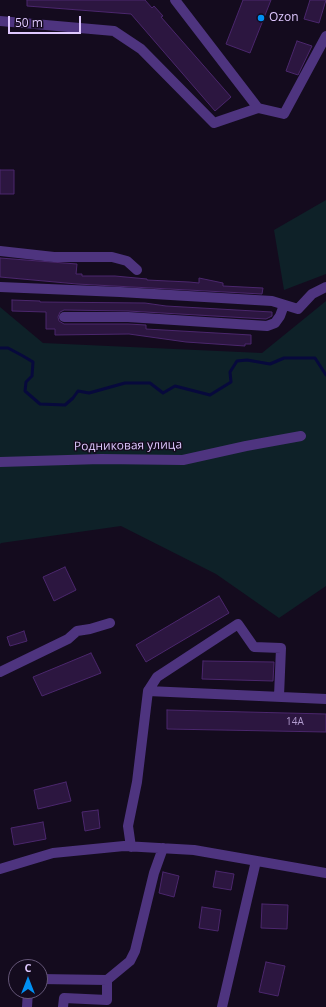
<!DOCTYPE html>
<html>
<head>
<meta charset="utf-8">
<style>
  body { margin:0 }
  #map { position:relative; width:326px; height:1007px; overflow:hidden; background:#140b1e; font-family:"Open Sans",sans-serif }
  canvas { display:block }
  .north { position:absolute; left:8px; top:959px; width:40px; height:40px; box-sizing:border-box; background:#140b1e; border:1px solid #655778; border-radius:50%; rotate:0deg; font-size:11px; font-weight:700; line-height:16px; text-align:center; color:#dfc8ff }
  .north::after { content:''; display:block; margin:auto; width:14px; height:18px; background:#0090f3; clip-path:polygon(50% 0,100% 100%,50% 72%,0 100%) }
  .scale { position:absolute; left:8px; top:16px; width:73px; height:18px; box-sizing:border-box; border:2px solid #dfc8ff; border-top:0; padding-left:5px; font-size:12px; line-height:14px; white-space:nowrap; color:#dfc8ff; -webkit-text-stroke:3px #140b1e; paint-order:stroke }
</style>
</head>
<body>
<div id="map">
<canvas width="326" height="1007"></canvas>
<div class="north">С</div>
<div class="scale">50 m</div>
</div>
<script>
const ctx = document.querySelector('canvas').getContext('2d');
ctx.lineJoin = 'round';
function fillPath(path, color) {
  ctx.fillStyle = color;
  ctx.fill(path, 'evenodd');
}
function poly(rows) {
  const path = new Path2D();
  for (const r of rows) {
    path.moveTo(r[0], r[1]);
    for (let i = 2; i < r.length; i += 2) path.lineTo(r[i], r[i + 1]);
  }
  return path;
}
function strokePath(path, color, width, dash) {
  ctx.strokeStyle = color;
  ctx.lineWidth = width;
  ctx.lineCap = dash ? 'butt' : 'round';
  ctx.setLineDash(dash || []);
  ctx.stroke(path);
}
function drawText(font, color, halo, rows, align = 'center') {
  ctx.font = font + ' "Open Sans",sans-serif';
  ctx.lineWidth = 3;
  ctx.setLineDash([]);
  ctx.textBaseline = 'middle';
  ctx.strokeStyle = halo;
  ctx.fillStyle = color;
  for (const [text, x, y, turn = 0] of rows) {
    ctx.save();
    ctx.translate(x, y);
    ctx.rotate((+turn || 0) * Math.PI / 180);
    ctx.textAlign = isNaN(turn) ? turn : align;
    if (halo) ctx.strokeText(text, 0, 0);
    ctx.fillText(text, 0, 0);
    ctx.restore();
  }
}
fillPath(poly([
  [326,200,326,274,284,290,274,230],
  [326,301,326,586,279,618,216,574,121,526,1,543,0,544,0,307,43,343,262,353]
]), '#0e2128');
strokePath(poly([
  [0,348,8,348,23,356,33,362,32,376,26,382,25,391,40,404,65,405,73,398,78,391,89,393,125,383,150,383,163,393,175,386,210,395,231,382,230,372,237,361,247,360,270,364,284,358,315,358,326,375]
]), '#07093c', 3);
const building = poly([
  [27,0,145,0,152,8,154,6,163,16,161,17,231,97,215,111,131,14,27,6,27,0],
  [243,0,271,0,250,53,226,44,243,0],
  [310,0,326,0,319,23,304,19,310,0],
  [297,41,312,46,298,75,286,71,297,41],
  [0,170,14,170,14,194,0,194,0,170],
  [0,258,77,264,76,274,82,274,82,276,115,276,147,279,147,280,189,282,199,283,199,278,223,283,223,286,263,288,262,294,77,284,0,277,0,258],
  [12,300,40,301,40,302,145,303,166,306,272,312,272,316,266,319,128,311,64,310,60,312,58,317,59,321,64,324,128,324,146,325,146,329,251,335,251,344,245,344,245,346,186,342,129,334,55,335,55,329,46,329,46,312,12,311,12,300],
  [65,567,76,590,54,601,43,577,65,567],
  [219,596,229,613,146,662,136,645,219,596],
  [24,631,27,641,10,646,7,637,24,631],
  [91,653,101,673,42,696,33,677,91,653],
  [203,661,274,662,273,681,202,679,203,661],
  [167,710,326,714,326,732,167,729,167,710],
  [66,782,71,801,38,809,34,790,66,782],
  [98,810,100,828,85,831,82,812,98,810],
  [43,822,46,839,14,845,11,828,43,822],
  [216,871,234,874,231,890,213,887,216,871],
  [163,872,179,876,174,897,159,893,163,872],
  [262,904,288,905,287,929,261,928,262,904],
  [202,907,221,910,218,931,199,928,202,907],
  [266,962,285,966,278,996,259,992,266,962]
]);
fillPath(building, '#2c1640');
strokePath(building, '#4b276d', 1);
strokePath(poly([
  [175,0,258,108,284,114,326,36],
  [0,21,114,31,141,49,214,123,258,108],
  [0,251,54,257,112,257,127,261,137,270],
  [0,287,120,292,272,301,298,309,312,294,326,287],
  [64,317,128,317,267,326,275,323,280,316,284,305],
  [0,462,101,459,183,460,246,446,301,436],
  [0,672,68,639,77,631,90,629,110,623],
  [148,691,157,677,238,624,254,647,281,648,279,696],
  [131,847,128,826,137,782,148,691,326,699],
  [0,869,53,853,124,846,194,850,326,873],
  [40,979,107,980,130,961,135,951,154,873,163,848],
  [27,1007,28,991],
  [63,1007,64,998,107,1000,107,980],
  [222,1007,256,861]
]), '#4e347f', 10);
for (const [x, y, r, color] of [
  [261,18,4,"#0090f3"]
]) {
  const dot = new Path2D();
  dot.arc(x, y, r, 0, 2 * Math.PI);
  ctx.fillStyle = color;
  ctx.fill(dot);
  strokePath(dot, '#140b1e', 1.5);
}
drawText('10px', '#b29ccf', null, [
  ["14А",295,722]
]);
drawText('12px', '#dfc8ff', '#140b1e', [
  ["Ozon",269,18]
], 'left');
drawText('12px', '#dfc8ff', '#140b1e', [
  ["Родниковая улица",128,446,-1]
]);
</script>
</body>
</html>
